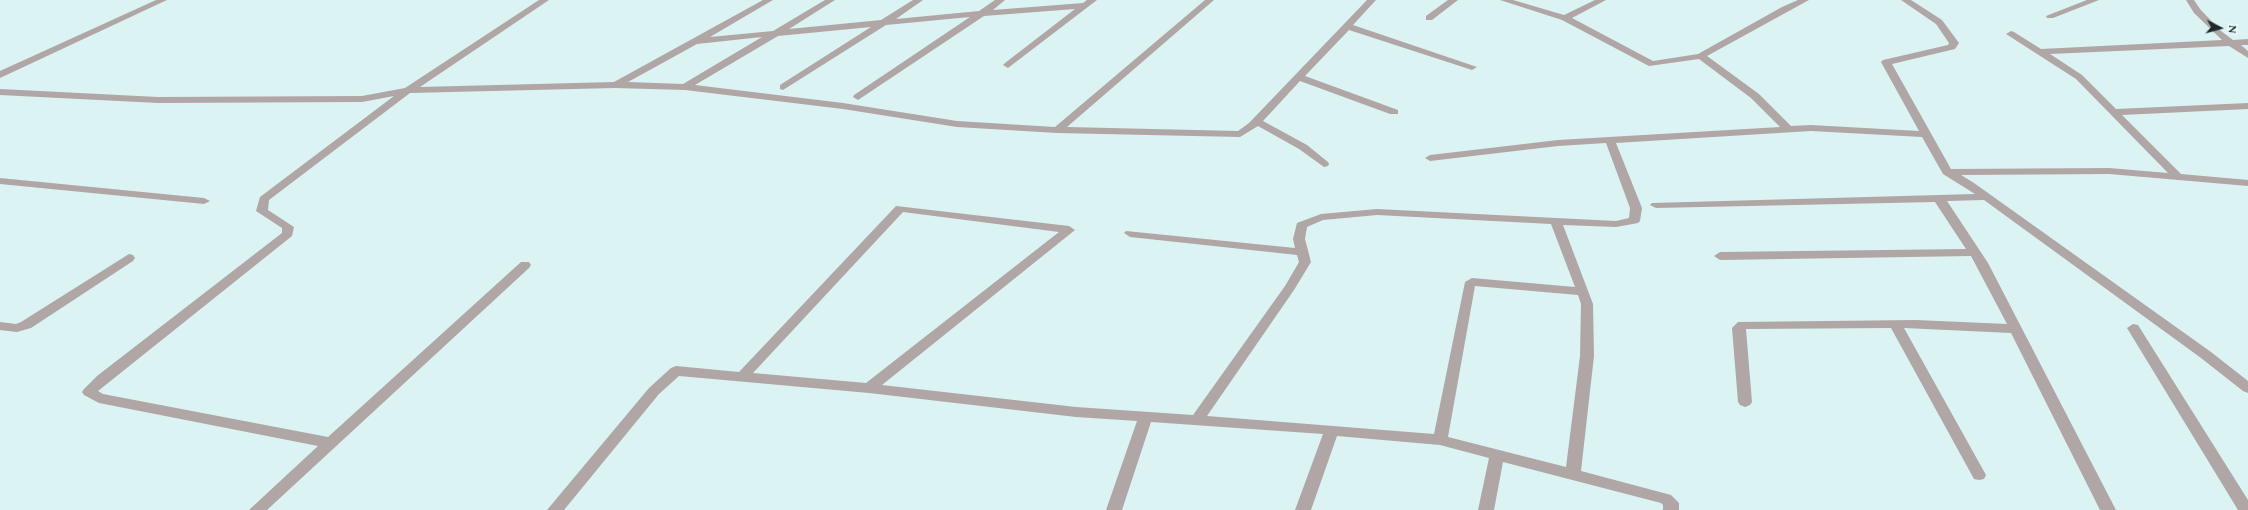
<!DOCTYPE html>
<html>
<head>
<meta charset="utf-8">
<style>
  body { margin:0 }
  #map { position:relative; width:2248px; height:510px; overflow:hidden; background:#dbf3f2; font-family:Spectral,serif }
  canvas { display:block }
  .north { position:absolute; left:2200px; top:8px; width:40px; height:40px; -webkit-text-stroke:3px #ecffff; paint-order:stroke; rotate:96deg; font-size:11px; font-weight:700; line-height:16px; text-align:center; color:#202929 }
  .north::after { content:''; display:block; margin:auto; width:14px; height:18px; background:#202929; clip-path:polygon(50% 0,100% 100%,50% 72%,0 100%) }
</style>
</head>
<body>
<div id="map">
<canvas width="2248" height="510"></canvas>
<div class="north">N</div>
</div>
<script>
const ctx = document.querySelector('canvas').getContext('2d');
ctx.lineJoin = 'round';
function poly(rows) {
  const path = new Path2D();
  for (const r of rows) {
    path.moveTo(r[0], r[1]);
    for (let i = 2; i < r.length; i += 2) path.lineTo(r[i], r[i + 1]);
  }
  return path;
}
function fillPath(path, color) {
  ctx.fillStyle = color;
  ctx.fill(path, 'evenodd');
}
fillPath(poly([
  [156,0,167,0,0,78,0,71,156,0],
  [539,0,549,0,420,87,614,82,763,0,773,0,710,37,773,31,825,0,835,0,789,29,881,20,913,0,923,0,896,19,979,11,995,0,1005,0,993,10,1083,3,1087,0,1097,0,1008,68,1003,65,1005,63,1075,9,984,16,858,100,853,97,854,95,970,17,886,25,783,90,780,89,780,85,871,27,778,36,695,85,843,103,957,121,1055,127,1205,0,1214,0,1067,127,1238,131,1249,123,1367,0,1376,0,1353,25,1477,67,1472,70,1469,69,1349,30,1305,76,1398,110,1398,114,1390,114,1300,81,1263,121,1307,145,1328,162,1329,164,1328,166,1324,167,1299,149,1258,126,1240,137,1057,133,957,127,843,109,685,90,615,88,410,93,269,200,268,210,294,227,292,236,98,391,103,394,328,437,521,262,529,262,531,265,529,268,267,510,249,510,318,446,99,403,84,395,82,392,84,389,97,376,282,233,282,228,256,211,260,197,394,96,362,102,158,103,0,95,0,89,158,97,362,96,405,88,539,0],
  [762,37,683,84,628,82,697,44,762,37],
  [1448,0,1458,0,1432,20,1426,20,1426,16,1448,0],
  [1500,0,1513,0,1564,15,1595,0,1606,0,1572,18,1653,61,1698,54,1782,7,1798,0,1809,0,1707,56,1759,94,1791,126,1811,125,1919,131,1881,62,1883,60,1948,45,1949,43,1936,24,1901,0,1911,0,1942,20,1959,43,1955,49,1892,64,1951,169,2109,168,2168,173,2076,79,2006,34,2011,31,2014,32,2041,49,2222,40,2194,13,2186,0,2194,0,2200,9,2221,31,2233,40,2248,39,2248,45,2241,45,2248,51,2248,58,2229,46,2050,54,2082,75,2116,109,2248,103,2248,109,2122,115,2181,174,2248,180,2248,186,2109,174,1961,175,1974,183,2211,352,2248,381,2248,393,2243,391,2201,358,1984,200,1947,201,1988,263,2116,510,2100,510,2011,333,1904,328,1986,475,1984,479,1979,480,1974,479,1891,328,1746,329,1752,402,1750,405,1745,407,1740,405,1738,402,1732,328,1738,322,1916,320,2007,324,1971,256,1720,260,1714,256,1720,252,1966,249,1935,202,1656,208,1650,205,1652,203,1975,194,1943,174,1922,137,1811,131,1616,143,1642,208,1640,221,1638,223,1616,227,1563,225,1593,304,1594,356,1581,471,1671,495,1679,503,1679,510,1663,510,1663,505,1661,503,1503,462,1494,510,1478,510,1489,458,1440,445,1337,436,1311,510,1295,510,1323,434,1151,422,1122,510,1106,510,1137,421,1076,417,869,393,679,376,659,394,564,510,547,510,649,388,671,368,676,366,739,372,896,206,1069,226,1075,230,882,385,1076,407,1193,415,1285,286,1299,262,1297,255,1130,237,1124,233,1126,231,1295,248,1293,239,1297,223,1321,214,1377,209,1616,221,1629,218,1630,208,1606,143,1558,146,1430,161,1425,158,1430,155,1558,140,1780,127,1751,98,1699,59,1649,66,1562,20,1500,0],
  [903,212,1059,232,866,383,753,373,903,212],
  [1377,215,1551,224,1575,287,1472,278,1465,282,1434,434,1207,416,1294,290,1311,262,1305,239,1307,227,1323,220,1377,215],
  [1475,286,1578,295,1581,304,1580,356,1566,467,1448,437,1475,286],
  [2087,0,2099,0,2053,18,2047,18,2046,16,2087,0],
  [0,178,204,198,210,201,204,204,0,184,0,178],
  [129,254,133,255,135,258,133,261,31,328,17,332,0,330,0,322,16,324,21,322,129,254],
  [2133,324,2138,325,2248,500,2248,510,2238,510,2127,328,2133,324]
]), '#b0a6a6');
</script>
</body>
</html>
